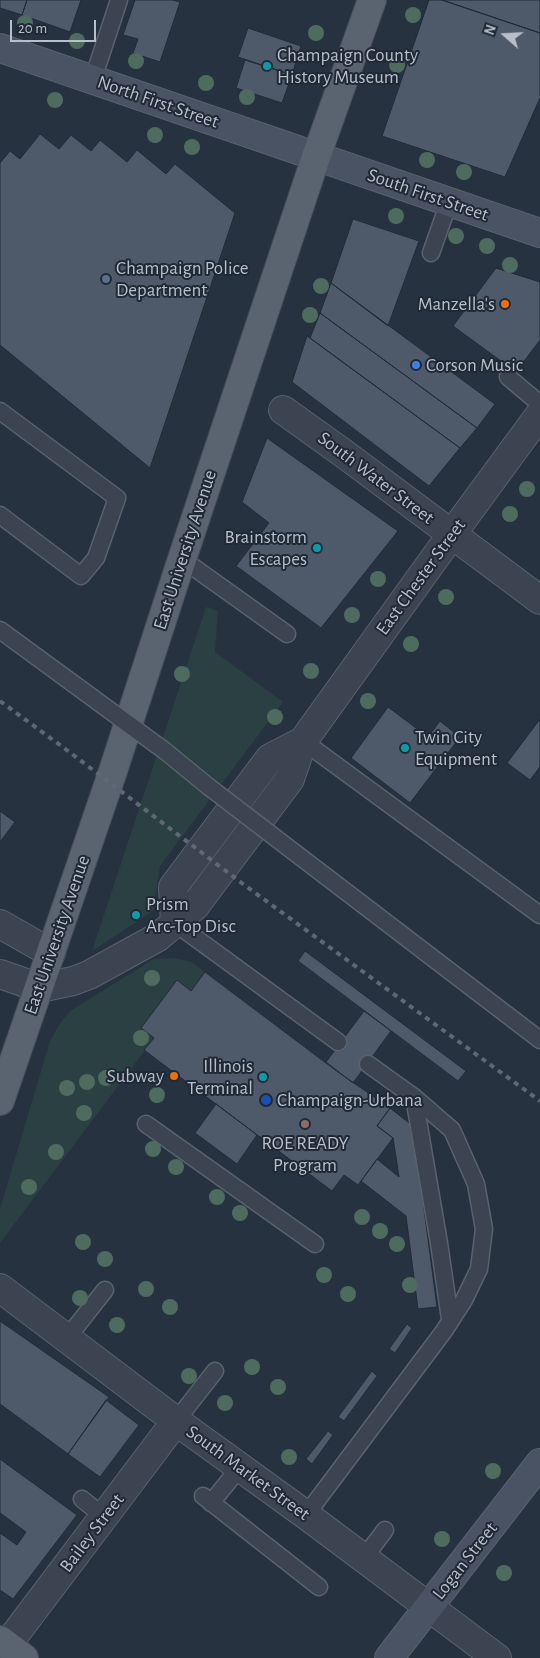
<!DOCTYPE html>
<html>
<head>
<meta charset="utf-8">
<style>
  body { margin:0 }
  #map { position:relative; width:540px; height:1658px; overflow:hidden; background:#273240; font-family:"Alegreya Sans",sans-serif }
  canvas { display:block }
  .north { position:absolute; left:480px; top:10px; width:50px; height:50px; -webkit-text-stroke:4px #202936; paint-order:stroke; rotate:289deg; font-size:14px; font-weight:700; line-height:20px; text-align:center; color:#b8bfcb }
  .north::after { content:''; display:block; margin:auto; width:18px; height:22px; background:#b8bfcb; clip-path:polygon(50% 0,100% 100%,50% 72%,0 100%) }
  .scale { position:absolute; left:10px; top:20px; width:86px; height:22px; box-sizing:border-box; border:2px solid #b8bfcb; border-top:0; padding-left:6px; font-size:15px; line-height:18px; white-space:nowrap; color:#b8bfcb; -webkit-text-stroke:4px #202936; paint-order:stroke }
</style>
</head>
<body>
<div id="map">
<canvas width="540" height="1658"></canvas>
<div class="north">N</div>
<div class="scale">20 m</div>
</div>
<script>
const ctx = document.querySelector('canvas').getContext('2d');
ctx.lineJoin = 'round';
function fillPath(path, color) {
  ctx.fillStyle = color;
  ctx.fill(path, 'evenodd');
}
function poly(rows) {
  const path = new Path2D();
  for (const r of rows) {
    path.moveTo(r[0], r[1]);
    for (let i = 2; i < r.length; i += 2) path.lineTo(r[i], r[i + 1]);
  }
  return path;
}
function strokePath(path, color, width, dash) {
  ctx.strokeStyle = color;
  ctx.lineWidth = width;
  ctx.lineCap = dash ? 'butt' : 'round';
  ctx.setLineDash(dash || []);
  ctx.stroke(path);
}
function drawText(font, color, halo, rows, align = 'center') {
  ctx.font = font + ' "Alegreya Sans",sans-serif';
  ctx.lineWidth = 4;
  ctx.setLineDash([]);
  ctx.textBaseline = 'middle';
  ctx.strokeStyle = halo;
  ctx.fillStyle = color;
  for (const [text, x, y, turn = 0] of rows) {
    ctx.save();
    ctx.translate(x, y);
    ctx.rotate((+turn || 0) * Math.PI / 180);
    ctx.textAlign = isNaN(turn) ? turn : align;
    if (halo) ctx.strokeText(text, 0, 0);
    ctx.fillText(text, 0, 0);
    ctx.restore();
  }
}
fillPath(poly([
  [206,607,218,611,215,652,283,702,160,866,153,911,92,951],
  [175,958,191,962,205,972,191,991,177,980,141,1028,154,1038,116,1089,0,1243,0,1209,50,1041,59,1025,70,1011,154,959]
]), '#2a4042');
const building = poly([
  [0,0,27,0,22,15,0,8,0,0],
  [27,0,81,0,70,32,22,15,27,0],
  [135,0,173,0,180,2,160,62,133,53,138,39,123,35,135,0],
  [429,0,442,0,540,33,540,98,505,177,382,136,429,0],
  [442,0,540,0,540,33,442,0],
  [248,28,301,46,292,75,238,57,248,28],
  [245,60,292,75,282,103,236,88,245,60],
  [40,134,59,149,71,135,91,151,100,140,127,162,137,150,166,174,175,164,235,213,150,468,0,345,0,163,10,151,20,159,40,134],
  [353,219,419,241,388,326,331,283,353,219],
  [496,268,540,282,540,340,516,372,453,326,496,268],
  [331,283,495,404,477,428,320,313,331,283],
  [320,313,477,428,460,448,310,338,320,313],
  [307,336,460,448,429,486,292,382,307,336],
  [267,438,398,531,321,628,236,566,269,523,242,502,267,438],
  [388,707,428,737,440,721,460,737,410,803,351,758,388,707],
  [540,719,540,767,530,780,507,763,540,719],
  [0,811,15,822,0,842,0,811],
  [305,951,466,1071,458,1081,298,961,305,951],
  [205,972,338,1072,390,1108,377,1126,393,1138,358,1185,344,1175,332,1191,144,1050,154,1038,141,1028,177,980,191,991,205,972],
  [364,1011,391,1031,353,1083,326,1062,364,1011],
  [216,1104,257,1135,237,1164,195,1133,216,1104],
  [390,1108,413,1126,437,1307,418,1309,406,1216,361,1181,377,1159,399,1177,393,1138,377,1126,390,1108],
  [0,1321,109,1397,68,1454,0,1404,0,1321],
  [407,1324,412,1328,395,1353,389,1349,407,1324],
  [372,1371,377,1376,344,1421,338,1417,372,1371],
  [106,1400,139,1425,100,1477,68,1454,106,1400],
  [328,1431,333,1435,312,1464,306,1459,328,1431],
  [0,1459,77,1515,13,1599,0,1590,0,1533,17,1545,26,1532,0,1513,0,1459]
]);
fillPath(building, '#4e5969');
strokePath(building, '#222b38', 1);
const lane = poly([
  [93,79,119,0],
  [431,253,449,202],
  [508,377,540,404],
  [0,411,117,498,96,558,81,576,0,515],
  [182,559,287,634],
  [0,630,86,693],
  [303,741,540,915],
  [165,751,209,787],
  [277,839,540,1040],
  [175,923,338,1042],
  [414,1097,439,1243,450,1319],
  [146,1124,315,1244],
  [67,1338,105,1290],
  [176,1421,215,1371],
  [203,1496,319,1587],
  [82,1499,104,1517],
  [211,1503,240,1467],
  [306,1515,444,1331,464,1300,479,1269,484,1229,476,1184,452,1130,414,1097,368,1064],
  [364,1558,385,1530]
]);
const street = poly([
  [283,410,343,453,540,600],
  [175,923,173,887,270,758,303,741],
  [0,924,51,953],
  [0,974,40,988,73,981,89,975,158,937,195,906,290,779,303,741,452,534,540,414],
  [0,1288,176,1421,306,1515,497,1658],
  [7,1645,176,1421]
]);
const secondary = poly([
  [0,48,540,233],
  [389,1658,540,1463]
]);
const primary = poly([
  [0,1101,113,771,182,559,316,157,372,0],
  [0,1640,24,1658]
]);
strokePath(lane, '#59626e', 19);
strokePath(street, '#59626e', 30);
strokePath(secondary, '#59626e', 30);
strokePath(primary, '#454d5a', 30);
strokePath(lane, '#3b4450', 16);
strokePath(street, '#3b4450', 28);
strokePath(secondary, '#4a5363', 28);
strokePath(primary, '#5a6370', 28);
strokePath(poly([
  [0,701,68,751,243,884,540,1101]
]), '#5e6877', 4, [5, 5]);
const laneBridge = poly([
  [86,693,165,751],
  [209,787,277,839]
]);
strokePath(laneBridge, '#59626e', 19, []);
strokePath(laneBridge, '#3b4450', 16);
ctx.fillStyle = '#4f6b60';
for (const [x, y] of [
  [413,15],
  [25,23],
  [316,33],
  [77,41],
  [136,61],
  [397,65],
  [206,83],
  [247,97],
  [55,100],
  [155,135],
  [192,147],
  [427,160],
  [464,172],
  [396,216],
  [456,236],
  [487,246],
  [510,265],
  [321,286],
  [310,315],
  [527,489],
  [510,514],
  [378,579],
  [446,597],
  [352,615],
  [411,644],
  [311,671],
  [182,674],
  [368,701],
  [275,717],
  [152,978],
  [141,1038],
  [106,1078],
  [87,1082],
  [67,1088],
  [157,1095],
  [84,1113],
  [153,1149],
  [56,1152],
  [176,1167],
  [29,1187],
  [217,1197],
  [240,1213],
  [362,1217],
  [380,1231],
  [83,1242],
  [397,1244],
  [105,1259],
  [324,1275],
  [410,1285],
  [146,1289],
  [348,1294],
  [80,1298],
  [170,1307],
  [117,1325],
  [252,1367],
  [189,1376],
  [278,1387],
  [225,1403],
  [289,1457],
  [493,1471],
  [442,1539],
  [504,1573]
]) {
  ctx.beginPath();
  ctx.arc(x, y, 8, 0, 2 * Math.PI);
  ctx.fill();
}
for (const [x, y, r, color] of [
  [267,66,5,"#0f9aa8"],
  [106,279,5,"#5c6f8a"],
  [505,304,5,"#e8710a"],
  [416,365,5,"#3f7fe0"],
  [317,548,5,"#0f9aa8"],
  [405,748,5,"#0f9aa8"],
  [136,915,5,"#0f9aa8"],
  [174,1076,5,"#e8710a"],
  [263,1077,5,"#0f9aa8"],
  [266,1100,6,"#1a4fb4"],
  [305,1124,5,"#8d6e63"]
]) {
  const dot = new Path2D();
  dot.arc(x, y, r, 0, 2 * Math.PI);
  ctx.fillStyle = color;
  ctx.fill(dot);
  strokePath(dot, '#202936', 2);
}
drawText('19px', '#b8bfcb', '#202936', [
  ["Champaign County",277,55],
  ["History Museum",277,77],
  ["Champaign Police",116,268],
  ["Department",116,290],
  ["Manzella's",495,304,"right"],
  ["Corson Music",426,365],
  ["Brainstorm",307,537,"right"],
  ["Escapes",307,559,"right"],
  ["Twin City",415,737],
  ["Equipment",415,759],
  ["Prism",146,904],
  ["Arc-Top Disc",146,926],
  ["Illinois",253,1066,"right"],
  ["Terminal",253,1088,"right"],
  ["Subway",164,1076,"right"],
  ["Champaign-Urbana",277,1100],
  ["ROE READY",305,1143,"center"],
  ["Program",305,1165,"center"]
], 'left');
drawText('19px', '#b8bfcb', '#202936', [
  ["North First Street",158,102,19],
  ["South First Street",428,195,19],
  ["South Water Street",376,478,37],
  ["East University Avenue",185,550,-72],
  ["East Chester Street",421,577,-54],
  ["East University Avenue",57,935,-71],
  ["South Market Street",248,1473,36],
  ["Bailey Street",92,1533,-53],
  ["Logan Street",465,1561,-52]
]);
</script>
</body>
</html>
